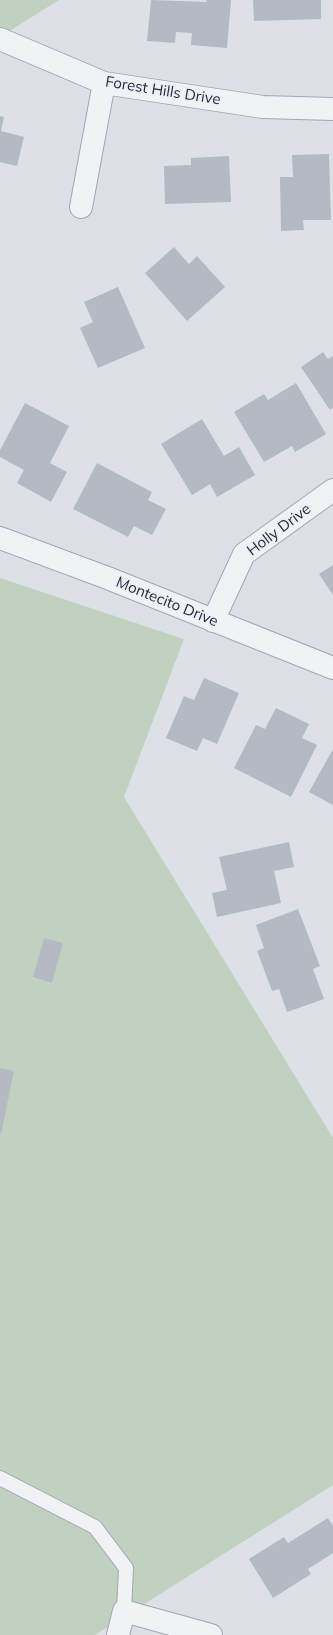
<!DOCTYPE html>
<html>
<head>
<meta charset="utf-8">
<style>
  body { margin:0 }
  canvas { display:block; background:#dee0e7 }
</style>
</head>
<body>
<canvas width="333" height="1635"></canvas>
<script>
const ctx = document.querySelector('canvas').getContext('2d');
ctx.lineJoin = 'round';
function fillPath(path, color) {
  ctx.fillStyle = color;
  ctx.fill(path, 'evenodd');
}
function poly(rows) {
  const path = new Path2D();
  for (const r of rows) {
    path.moveTo(r[0], r[1]);
    for (let i = 2; i < r.length; i += 2) path.lineTo(r[i], r[i + 1]);
  }
  return path;
}
function strokePath(path, color, width, dash) {
  ctx.strokeStyle = color;
  ctx.lineWidth = width;
  ctx.lineCap = dash ? 'butt' : 'round';
  ctx.setLineDash(dash || []);
  ctx.stroke(path);
}
function drawText(font, color, halo, rows, align = 'center') {
  ctx.font = font + ' Mulish,sans-serif';
  ctx.lineWidth = 3.5;
  ctx.setLineDash([]);
  ctx.textBaseline = 'middle';
  ctx.strokeStyle = halo;
  ctx.fillStyle = color;
  for (const [text, x, y, turn = 0] of rows) {
    ctx.save();
    ctx.translate(x, y);
    ctx.rotate((+turn || 0) * Math.PI / 180);
    ctx.textAlign = isNaN(turn) ? turn : align;
    if (halo) ctx.strokeText(text, 0, 0);
    ctx.fillText(text, 0, 0);
    ctx.restore();
  }
}
fillPath(poly([
  [0,0,59,0,0,37],
  [0,578,184,639,124,797,333,1138,333,1485,95,1635,0,1635]
]), '#c1d1bf');
fillPath(poly([
  [151,0,206,2,207,0,231,0,227,48,191,45,192,33,176,32,175,43,147,41],
  [253,0,321,0,321,19,254,21],
  [0,116,4,117,1,131,24,137,17,166,0,162],
  [329,154,331,220,303,220,304,230,281,231,280,177,293,177,292,155],
  [229,156,231,202,165,204,164,166,191,165,191,158],
  [174,247,189,264,197,256,225,287,187,321,145,273],
  [118,287,145,348,98,368,80,328,93,322,84,302],
  [323,352,328,359,333,356,333,408,330,410,301,367],
  [296,383,326,434,295,452,292,446,264,462,234,412,264,394,268,400],
  [25,403,69,426,50,463,67,472,51,502,17,483,24,470,0,457,0,450],
  [202,419,224,456,239,447,255,475,217,497,210,484,192,495,161,444],
  [97,463,152,492,148,500,166,509,152,535,134,526,128,537,73,509],
  [333,565,333,595,319,574],
  [204,678,239,693,217,744,203,738,197,751,166,738,184,696,194,700],
  [276,708,309,724,302,738,317,745,291,797,234,768,256,725,265,729],
  [333,749,333,805,309,792],
  [289,842,294,867,274,871,281,903,217,917,212,893,227,890,219,857],
  [298,909,320,966,313,969,324,999,287,1012,279,989,272,991,257,951,264,948,256,925],
  [44,938,63,943,52,983,33,977],
  [0,1068,14,1071,1,1134,0,1134],
  [328,1518,333,1526,333,1553,308,1569,311,1574,273,1598,249,1559,284,1537,288,1543]
]), '#b5b9c4');
const service = poly([
  [0,1478,95,1527,126,1568,124,1611]
]);
const minor = poly([
  [0,39,104,83,263,107,333,109],
  [81,207,104,83],
  [0,538,105,577,333,668],
  [213,621,244,554,333,490],
  [118,1635,124,1611,211,1635]
]);
strokePath(service, '#a3a6b1', 16);
strokePath(minor, '#a3a6b1', 24);
strokePath(service, '#f1f2f6', 14);
strokePath(minor, '#f1f2f6', 22);
drawText('15px', '#272c3e', '#edeff5', [
  ["Forest Hills Drive",163,91,9],
  ["Holly Drive",279,530,-37],
  ["Montecito Drive",167,602,22]
]);
</script>
</body>
</html>
